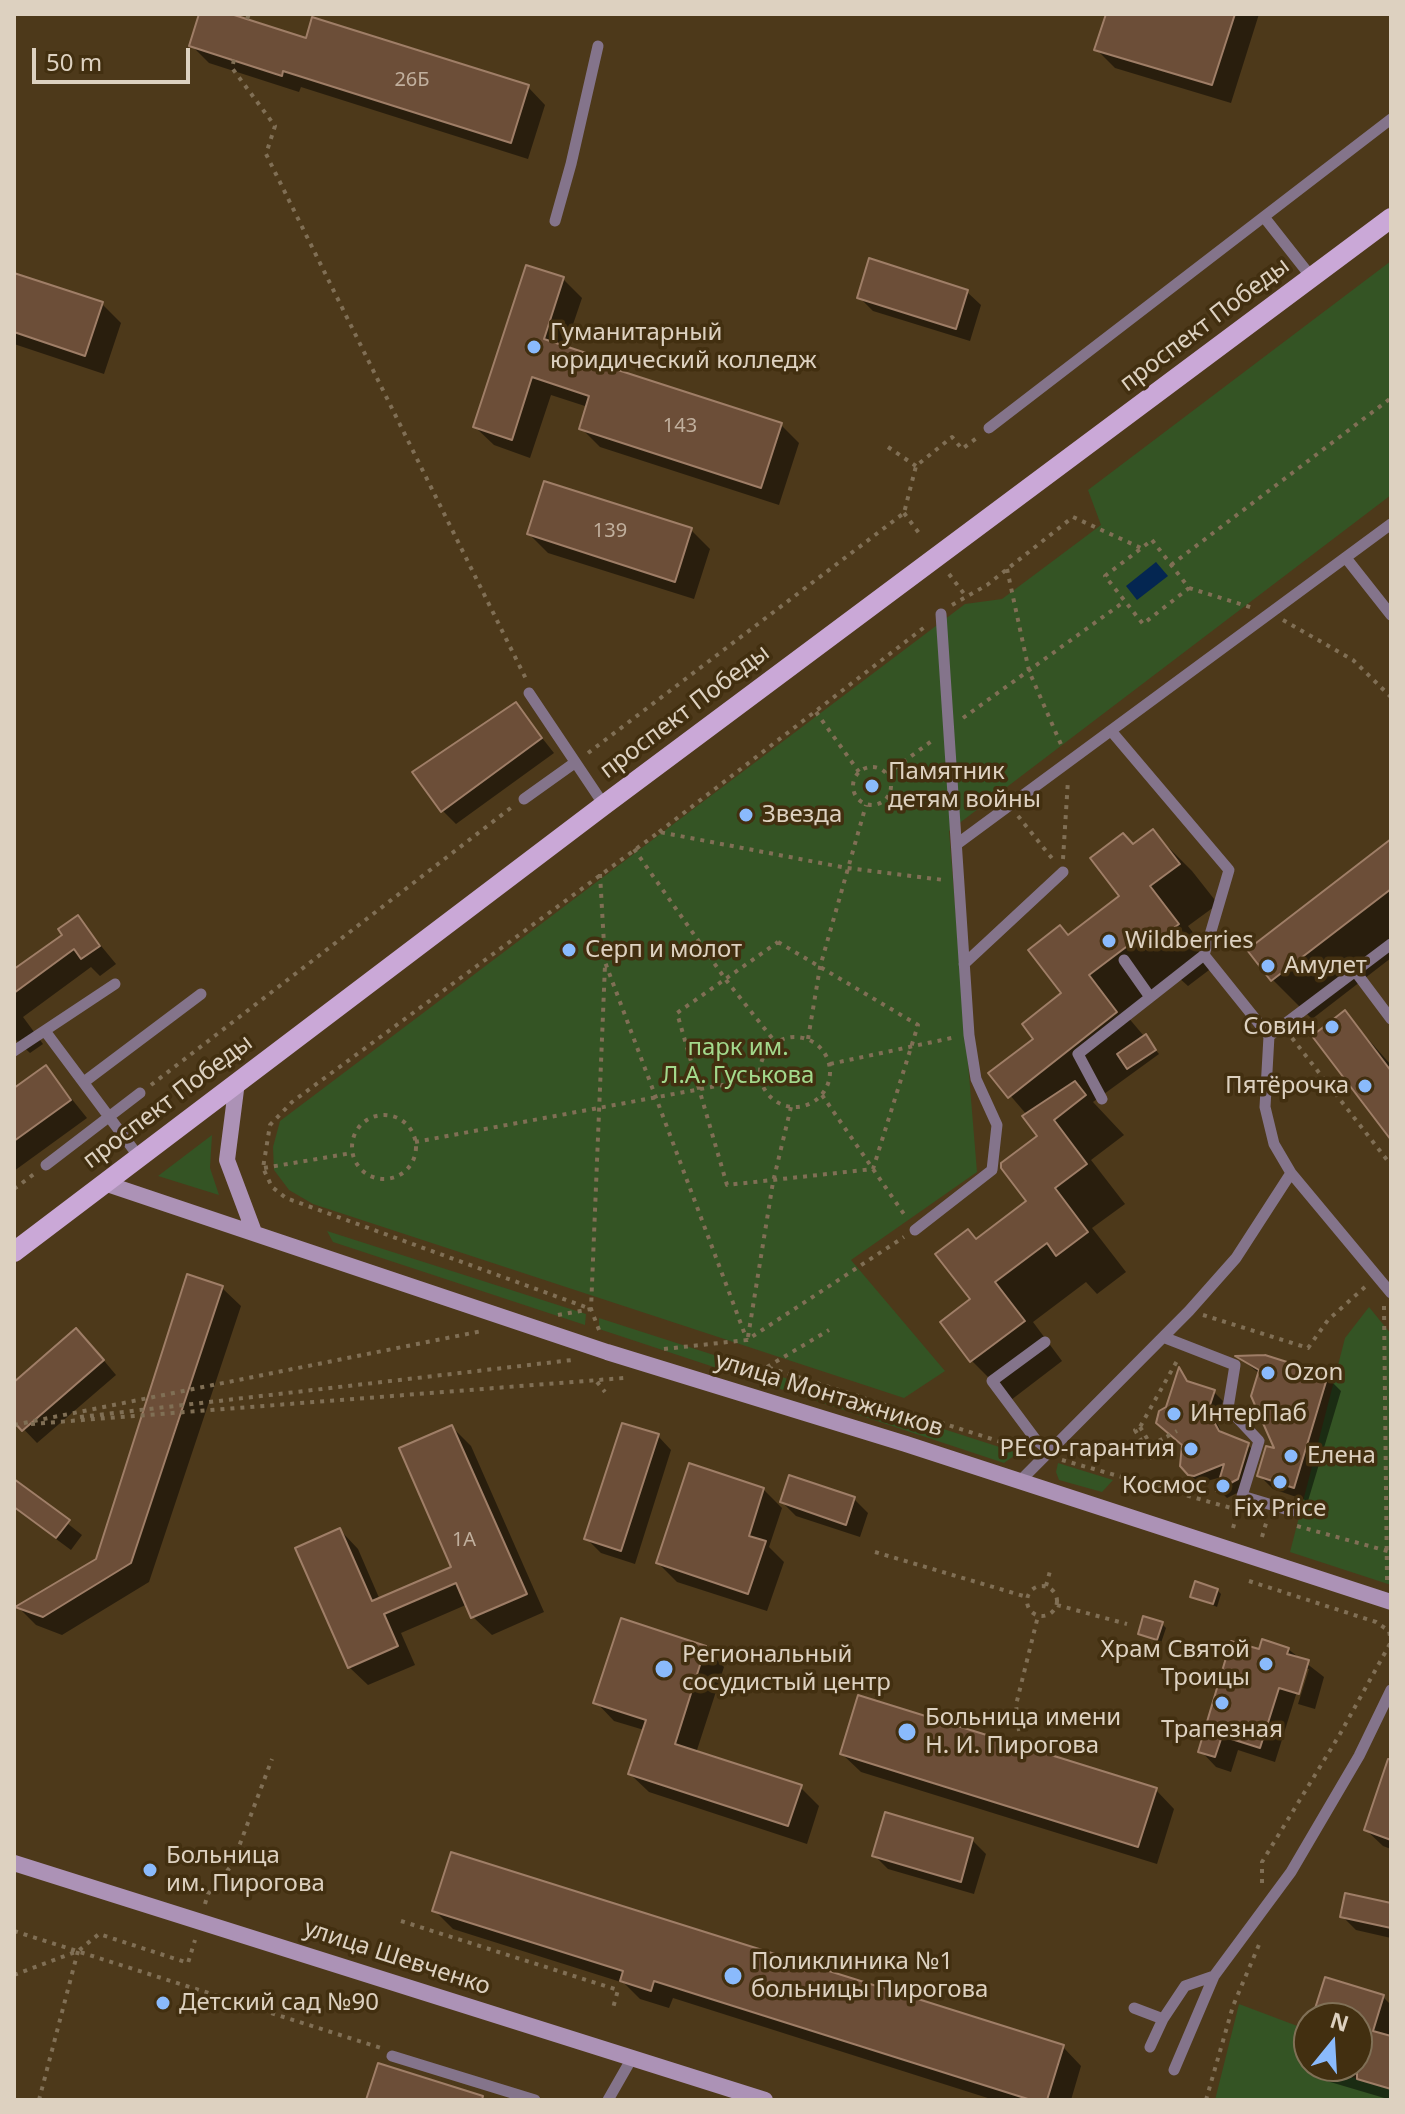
<!DOCTYPE html>
<html>
<head>
<meta charset="utf-8">
<style>
  body { margin:0 }
  #map { position:relative; width:1405px; height:2114px; overflow:hidden; background:#4d391a; font-family:"Noto Sans",sans-serif }
  canvas { display:block }
  .frame { position:absolute; inset:0; border:16px solid #ddd1c0; pointer-events:none }
  .north { position:absolute; left:1293px; top:2002px; width:80px; height:80px; box-sizing:border-box; background:#422f10; border:2px solid #807056; border-radius:50%; rotate:18deg; font-size:22px; font-weight:700; line-height:32px; text-align:center; color:#ddd1c0 }
  .north::after { content:''; display:block; margin:auto; width:28px; height:36px; background:#8abafc; clip-path:polygon(50% 0,100% 100%,50% 72%,0 100%) }
  .scale { position:absolute; left:32px; top:48px; width:158px; height:36px; box-sizing:border-box; border:4px solid #ddd1c0; border-top:0; padding-left:10px; font-size:24px; line-height:28px; white-space:nowrap; color:#ddd1c0; -webkit-text-stroke:6px #422f10; paint-order:stroke }
</style>
</head>
<body>
<div id="map">
<canvas width="1405" height="2114"></canvas>
<div class="frame"></div>
<div class="north">N</div>
<div class="scale">50 m</div>
</div>
<script>
const ctx = document.querySelector('canvas').getContext('2d');
ctx.lineJoin = 'round';
function fillPath(path, color) {
  ctx.fillStyle = color;
  ctx.fill(path, 'evenodd');
}
function poly(rows) {
  const path = new Path2D();
  for (const r of rows) {
    if (r.length === 3) {
      path.moveTo(r[0] + r[2], r[1]);
      path.arc(r[0], r[1], r[2], 0, 2 * Math.PI);
      continue;
    }
    path.moveTo(r[0], r[1]);
    for (let i = 2; i < r.length; i += 2) path.lineTo(r[i], r[i + 1]);
  }
  return path;
}
function strokePath(path, color, width, dash) {
  ctx.strokeStyle = color;
  ctx.lineWidth = width;
  ctx.lineCap = dash ? 'butt' : 'round';
  ctx.setLineDash(dash || []);
  ctx.stroke(path);
}
function drawText(font, color, halo, rows, align = 'center') {
  ctx.font = font + ' "Noto Sans",sans-serif';
  ctx.lineWidth = 7;
  ctx.setLineDash([]);
  ctx.textBaseline = 'middle';
  ctx.strokeStyle = halo;
  ctx.fillStyle = color;
  for (const [text, x, y, turn = 0] of rows) {
    ctx.save();
    ctx.translate(x, y);
    ctx.rotate((+turn || 0) * Math.PI / 180);
    ctx.textAlign = isNaN(turn) ? turn : align;
    if (halo) ctx.strokeText(text, 0, 0);
    ctx.fillText(text, 0, 0);
    ctx.restore();
  }
}
fillPath(poly([
  [1391,261,1391,495,949,831,977,1172,851,1260,945,1371,904,1398,313,1204,289,1190,274,1170,273,1147,280,1121,965,604,1002,599,1101,525,1088,490],
  [212,1135,210,1168,219,1195,158,1176],
  [327,1231,586,1314,585,1325,333,1242],
  [1369,1307,1391,1334,1391,1585,1290,1552,1345,1338],
  [599,1318,1018,1453,1004,1463,599,1329],
  [1058,1463,1113,1480,1102,1492,1059,1480,1056,1472],
  [1239,2004,1308,2030,1299,2061,1391,2089,1391,2100,1215,2100]
]), '#345424');
fillPath(poly([
  [1156,562,1168,576,1137,600,1126,586]
]), '#042651');
fillPath(poly([
  [201,14,224,14,307,41,528,87,545,105,528,159,301,87,299,92,209,63,191,45],
  [1108,14,1259,14,1231,103,1115,68,1096,49],
  [14,275,102,304,121,323,104,374,14,344],
  [563,279,582,298,565,348,594,357,604,367,781,425,799,443,779,505,600,447,581,428,588,407,551,395,530,458,494,445,475,427],
  [967,292,981,305,970,341,873,311,859,297],
  [691,530,710,549,694,599,548,553,529,534],
  [516,705,554,753,456,824,442,810],
  [1153,832,1192,871,1218,904,1188,926,1217,964,1188,986,1178,977,1127,1016,1159,1054,1093,1102,1124,1135,1091,1160,1125,1204,1092,1228,1126,1272,1097,1294,1086,1282,1033,1322,1062,1361,1011,1400,972,1361,943,1322,972,1300,977,1240,1029,1201,1040,1136,1027,1115,991,1073,1036,1040,1064,994,1069,936,1121,897,1134,846],
  [1391,842,1391,958,1312,1019,1273,980,1250,950],
  [78,918,116,964,100,976,91,967,23,1017,43,1044,30,1053,14,1038,14,972,65,935],
  [1345,1013,1391,1065,1391,1137],
  [46,1067,87,1118,14,1171,14,1090],
  [222,1288,241,1306,149,1582,62,1635,36,1625,18,1607,97,1560],
  [90,1344,116,1375,37,1443,14,1419,14,1385],
  [1240,1358,1327,1377,1341,1391,1308,1501,1273,1489,1259,1475,1277,1451,1260,1374],
  [1180,1371,1191,1385,1214,1392,1223,1401,1216,1421,1223,1435,1248,1445,1257,1454,1247,1488,1227,1498,1219,1490,1222,1477,1199,1483,1189,1474,1184,1448,1161,1428,1158,1417,1168,1408],
  [452,1427,471,1446,544,1612,492,1635,473,1617,468,1604,401,1633,415,1665,368,1685,349,1667,340,1530,358,1549,380,1600,453,1568],
  [658,1436,671,1450,635,1564,601,1553,587,1539],
  [14,1481,82,1535,71,1550,14,1508],
  [763,1489,782,1508,769,1547,784,1562,767,1611,677,1582,658,1563],
  [854,1499,868,1513,860,1537,796,1516,782,1502],
  [1217,1590,1221,1594,1217,1607,1192,1596],
  [622,1621,705,1648,724,1667,696,1753,800,1787,819,1806,807,1844,649,1792,630,1774,644,1730,614,1721,596,1702],
  [1162,1624,1166,1628,1161,1643,1140,1634],
  [1288,1649,1324,1677,1315,1709,1298,1704,1309,1669,1304,1669,1275,1762,1238,1750,1231,1772,1216,1767,1201,1751,1260,1652],
  [842,1754,1156,1790,1174,1809,1157,1864,861,1772],
  [1391,1757,1391,1849,1383,1846,1366,1830],
  [972,1840,986,1854,974,1894,888,1869,874,1855],
  [1391,1905,1391,1938,1356,1930,1342,1916],
  [435,1911,1063,2047,1081,2066,1071,2100,994,2100,673,1998,669,2008,640,1999,624,1983,453,1929],
  [1383,1997,1391,2005,1391,2100,1320,2079,1301,2061,1309,2035,1309,2066,1357,2066,1357,2018,1314,2018]
]), '#0007');
const building = poly([
  [199,14,231,14,306,38,312,17,529,85,511,143,283,71,282,76,189,46,199,14],
  [1106,14,1235,14,1212,85,1094,50,1106,14],
  [869,258,968,290,956,329,857,298,869,258],
  [526,265,564,277,544,339,595,356,593,362,782,423,761,488,579,429,589,396,532,377,512,440,473,427,526,265],
  [14,273,103,302,85,356,14,332,14,273],
  [544,481,692,528,675,582,527,534,544,481],
  [516,702,542,738,441,812,412,772,516,702],
  [1153,829,1180,864,1150,886,1179,924,1147,949,1138,938,1089,975,1117,1012,1008,1098,988,1073,1033,1039,1022,1024,1061,993,1028,950,1060,925,1068,935,1119,896,1090,858,1123,833,1133,844,1153,829],
  [1391,839,1391,889,1271,981,1247,950,1391,839],
  [78,915,100,946,81,959,74,949,14,993,14,969,62,935,58,929,78,915],
  [1345,1010,1391,1071,1391,1140,1312,1036,1345,1010],
  [1146,1034,1156,1050,1127,1069,1117,1054,1146,1034],
  [46,1065,71,1100,14,1141,14,1088,46,1065],
  [1075,1081,1086,1095,1054,1120,1087,1164,1055,1188,1088,1232,1056,1256,1047,1243,995,1282,1025,1321,970,1362,940,1322,970,1299,935,1254,968,1229,976,1239,1026,1201,1001,1168,1001,1163,1037,1136,1022,1116,1075,1081],
  [187,1274,223,1286,131,1563,43,1617,15,1607,96,1559,187,1274],
  [76,1328,104,1360,22,1431,14,1422,14,1382,76,1328],
  [1265,1355,1328,1375,1294,1488,1257,1476,1266,1446,1274,1448,1251,1396,1259,1370,1235,1356,1265,1355],
  [1179,1367,1187,1381,1215,1390,1208,1411,1219,1431,1249,1443,1238,1479,1216,1491,1224,1464,1194,1476,1188,1475,1180,1466,1182,1445,1156,1423,1159,1411,1166,1407,1179,1367],
  [622,1423,659,1434,621,1551,584,1539,622,1423],
  [452,1425,527,1594,471,1618,456,1583,384,1614,398,1646,348,1668,295,1548,340,1528,372,1601,451,1567,399,1448,452,1425],
  [689,1463,764,1488,749,1536,766,1541,748,1594,656,1563,689,1463],
  [789,1475,855,1497,846,1525,780,1502,789,1475],
  [14,1479,70,1520,56,1538,14,1507,14,1479],
  [1195,1581,1218,1589,1213,1604,1190,1597,1195,1581],
  [1143,1616,1163,1622,1157,1640,1138,1634,1143,1616],
  [621,1618,706,1646,675,1744,802,1785,788,1826,628,1774,646,1720,593,1703,621,1618],
  [1262,1639,1289,1648,1287,1654,1309,1660,1299,1694,1279,1688,1260,1748,1222,1736,1215,1757,1198,1752,1231,1641,1259,1649,1262,1639],
  [858,1695,1157,1788,1138,1847,840,1754,858,1695],
  [1388,1759,1391,1759,1391,1840,1364,1830,1388,1759],
  [885,1812,973,1838,961,1882,872,1856,885,1812],
  [451,1852,1064,2045,1047,2100,1031,2100,654,1981,651,1991,620,1981,623,1971,432,1911,451,1852],
  [1345,1893,1391,1903,1391,1928,1340,1917,1345,1893],
  [1325,1977,1384,1995,1373,2031,1391,2036,1391,2089,1357,2079,1357,2018,1312,2018,1325,1977],
  [378,2063,483,2096,482,2100,366,2100,378,2063]
]);
fillPath(building, '#6c4e38');
strokePath(building, '#9f7e67', 2);
strokePath(poly([
  [247,19,249,14],
  [234,60,232,68,275,126,266,154,526,679],
  [888,447,916,466],
  [904,513,919,533],
  [1152,540,1189,588,1143,624,1105,576,1152,540],
  [1171,565,1391,398],
  [1007,569,1029,671,1063,749],
  [949,574,965,595],
  [1189,588,1253,608],
  [952,605,987,585,1073,517,1141,548],
  [1283,620,1353,660,1391,697],
  [816,712,859,772],
  [963,718,1125,601],
  [588,753,904,513,916,466,952,437,962,449,978,437],
  [872,786,19],
  [887,774,933,740],
  [1018,816,1055,862],
  [659,832,926,626],
  [634,849,726,980,776,1043],
  [1063,859,1068,780],
  [600,874,605,962,747,1340],
  [778,942,918,1025,873,1169,727,1185,677,1013,778,942],
  [795,1072,35],
  [1292,1038,1391,1165],
  [808,1039,820,967,866,805],
  [830,1064,956,1037],
  [151,1085,512,807],
  [822,1095,906,1217],
  [384,1147,32],
  [415,1142,760,1078],
  [264,1168,352,1153],
  [14,1189,34,1174],
  [1384,1306,1387,1581],
  [558,1315,591,1309,286,1198,272,1187,263,1168,270,1125,292,1102,659,832,847,868,944,880],
  [1203,1315,1308,1348,1328,1320,1366,1286],
  [599,1330,591,1309,605,965],
  [748,1337,773,1182,791,1107],
  [664,1349,747,1340,904,1237],
  [767,1367,829,1330],
  [729,1370,767,1367,1023,1449],
  [597,1382,605,1392],
  [80,1417,572,1360],
  [31,1424,624,1378],
  [14,1425,482,1331],
  [1140,1427,1151,1445,1166,1437],
  [1149,1454,1168,1445,1166,1437,1177,1431],
  [1152,1459,1135,1430,1140,1427,1178,1359],
  [1062,1460,1231,1508],
  [1297,1526,1391,1552],
  [1233,1528,1238,1511],
  [1262,1537,1267,1520],
  [875,1552,1027,1597],
  [1249,1581,1376,1622,1389,1631,1391,1641],
  [1042,1601,15],
  [1046,1586,1050,1571],
  [1057,1605,1127,1624],
  [1019,1731,1016,1705,1038,1616],
  [1262,1883,1262,1862,1340,1734,1391,1642],
  [205,1904,208,1894,232,1865,272,1759],
  [401,1921,618,1990,613,2008],
  [14,1931,381,2048],
  [14,1975,78,1951,99,1934,188,1963,195,1940],
  [39,2100,78,1951],
  [1206,2100,1233,2006,1261,1940]
]), '#806f55', 4, [4, 6]);
strokePath(poly([
  [1264,217,1312,278],
  [555,221,571,164,598,46],
  [989,428,1391,119],
  [1346,558,1391,615],
  [529,693,604,805],
  [524,799,573,764],
  [957,844,1391,524],
  [1124,960,1150,997],
  [964,964,1063,872],
  [1355,971,1391,1019],
  [45,1031,139,1157],
  [1269,1036,1391,944],
  [14,1051,115,984],
  [84,1082,201,994],
  [1102,1099,1078,1054,1204,955,1229,870,1112,732],
  [46,1165,140,1093],
  [1291,1173,1391,1293],
  [915,1230,992,1170,997,1125,976,1079,969,1035,941,614],
  [1163,1337,1235,1365,1228,1408,1259,1441,1242,1496,1292,1511],
  [1045,1342,992,1381,1036,1440,1048,1449],
  [1020,1481,1189,1311,1236,1258,1291,1173,1274,1144,1265,1107,1269,1036,1204,955],
  [1134,2008,1163,2019,1185,1986,1214,1976],
  [1150,2047,1163,2019],
  [392,2056,535,2100],
  [1174,2070,1214,1976,1291,1872,1359,1756,1391,1690],
  [608,2100,632,2058]
]), '#84748b', 11);
strokePath(poly([
  [237,1082,227,1160,254,1232],
  [104,1183,607,1352,906,1444,1391,1602],
  [14,1863,765,2100]
]), '#ac92b6', 16);
strokePath(poly([
  [14,1252,604,805,1391,218]
]), '#caa8d7', 20);
for (const [x, y, r, color] of [
  [534,347,8,"#8abafc"],
  [872,786,8,"#8abafc"],
  [746,815,8,"#8abafc"],
  [1109,941,8,"#8abafc"],
  [569,950,8,"#8abafc"],
  [1268,966,8,"#8abafc"],
  [1332,1027,8,"#8abafc"],
  [1365,1086,8,"#8abafc"],
  [1268,1373,8,"#8abafc"],
  [1174,1414,8,"#8abafc"],
  [1191,1449,8,"#8abafc"],
  [1291,1456,8,"#8abafc"],
  [1280,1482,8,"#8abafc"],
  [1223,1486,8,"#8abafc"],
  [1266,1664,8,"#8abafc"],
  [664,1669,10,"#8abafc"],
  [1222,1703,8,"#8abafc"],
  [907,1732,10,"#8abafc"],
  [150,1870,8,"#8abafc"],
  [733,1976,10,"#8abafc"],
  [163,2003,8,"#8abafc"]
]) {
  const dot = new Path2D();
  dot.arc(x, y, r, 0, 2 * Math.PI);
  ctx.fillStyle = color;
  ctx.fill(dot);
  strokePath(dot, '#422f10', 3);
}
drawText('20px', '#c1b09e', null, [
  ["26Б",412,80],
  ["143",680,426],
  ["139",610,531],
  ["1А",464,1540]
]);
drawText('24px', '#ddd1c0', '#422f10', [
  ["проспект Победы",1205,325,-37],
  ["проспект Победы",685,712,-37],
  ["проспект Победы",168,1102,-37],
  ["улица Монтажников",829,1395,17],
  ["улица Шевченко",397,1958,18]
]);
drawText('24px', '#ddd1c0', '#422f10', [
  ["Гуманитарный",550,333],
  ["юридический колледж",550,361],
  ["Памятник",888,772],
  ["детям войны",888,800],
  ["Звезда",762,815],
  ["Wildberries",1125,941],
  ["Серп и молот",585,950],
  ["Амулет",1284,966],
  ["Совин",1316,1027,"right"],
  ["Пятёрочка",1349,1086,"right"],
  ["Ozon",1284,1373],
  ["ИнтерПаб",1190,1414],
  ["PECO-гарантия",1175,1449,"right"],
  ["Елена",1307,1456],
  ["Космос",1207,1486,"right"],
  ["Fix Price",1280,1509,"center"],
  ["Храм Святой",1250,1650,"right"],
  ["Троицы",1250,1678,"right"],
  ["Региональный",682,1655],
  ["сосудистый центр",682,1683],
  ["Больница имени",925,1718],
  ["Н. И. Пирогова",925,1746],
  ["Трапезная",1222,1730,"center"],
  ["Больница",166,1856],
  ["им. Пирогова",166,1884],
  ["Поликлиника №1",751,1962],
  ["больницы Пирогова",751,1990],
  ["Детский сад №90",179,2003]
], 'left');
drawText('24px', '#a3d98c', '#422f10', [
  ["парк им.",738,1048],
  ["Л.А. Гуськова",738,1076]
]);
</script>
</body>
</html>
